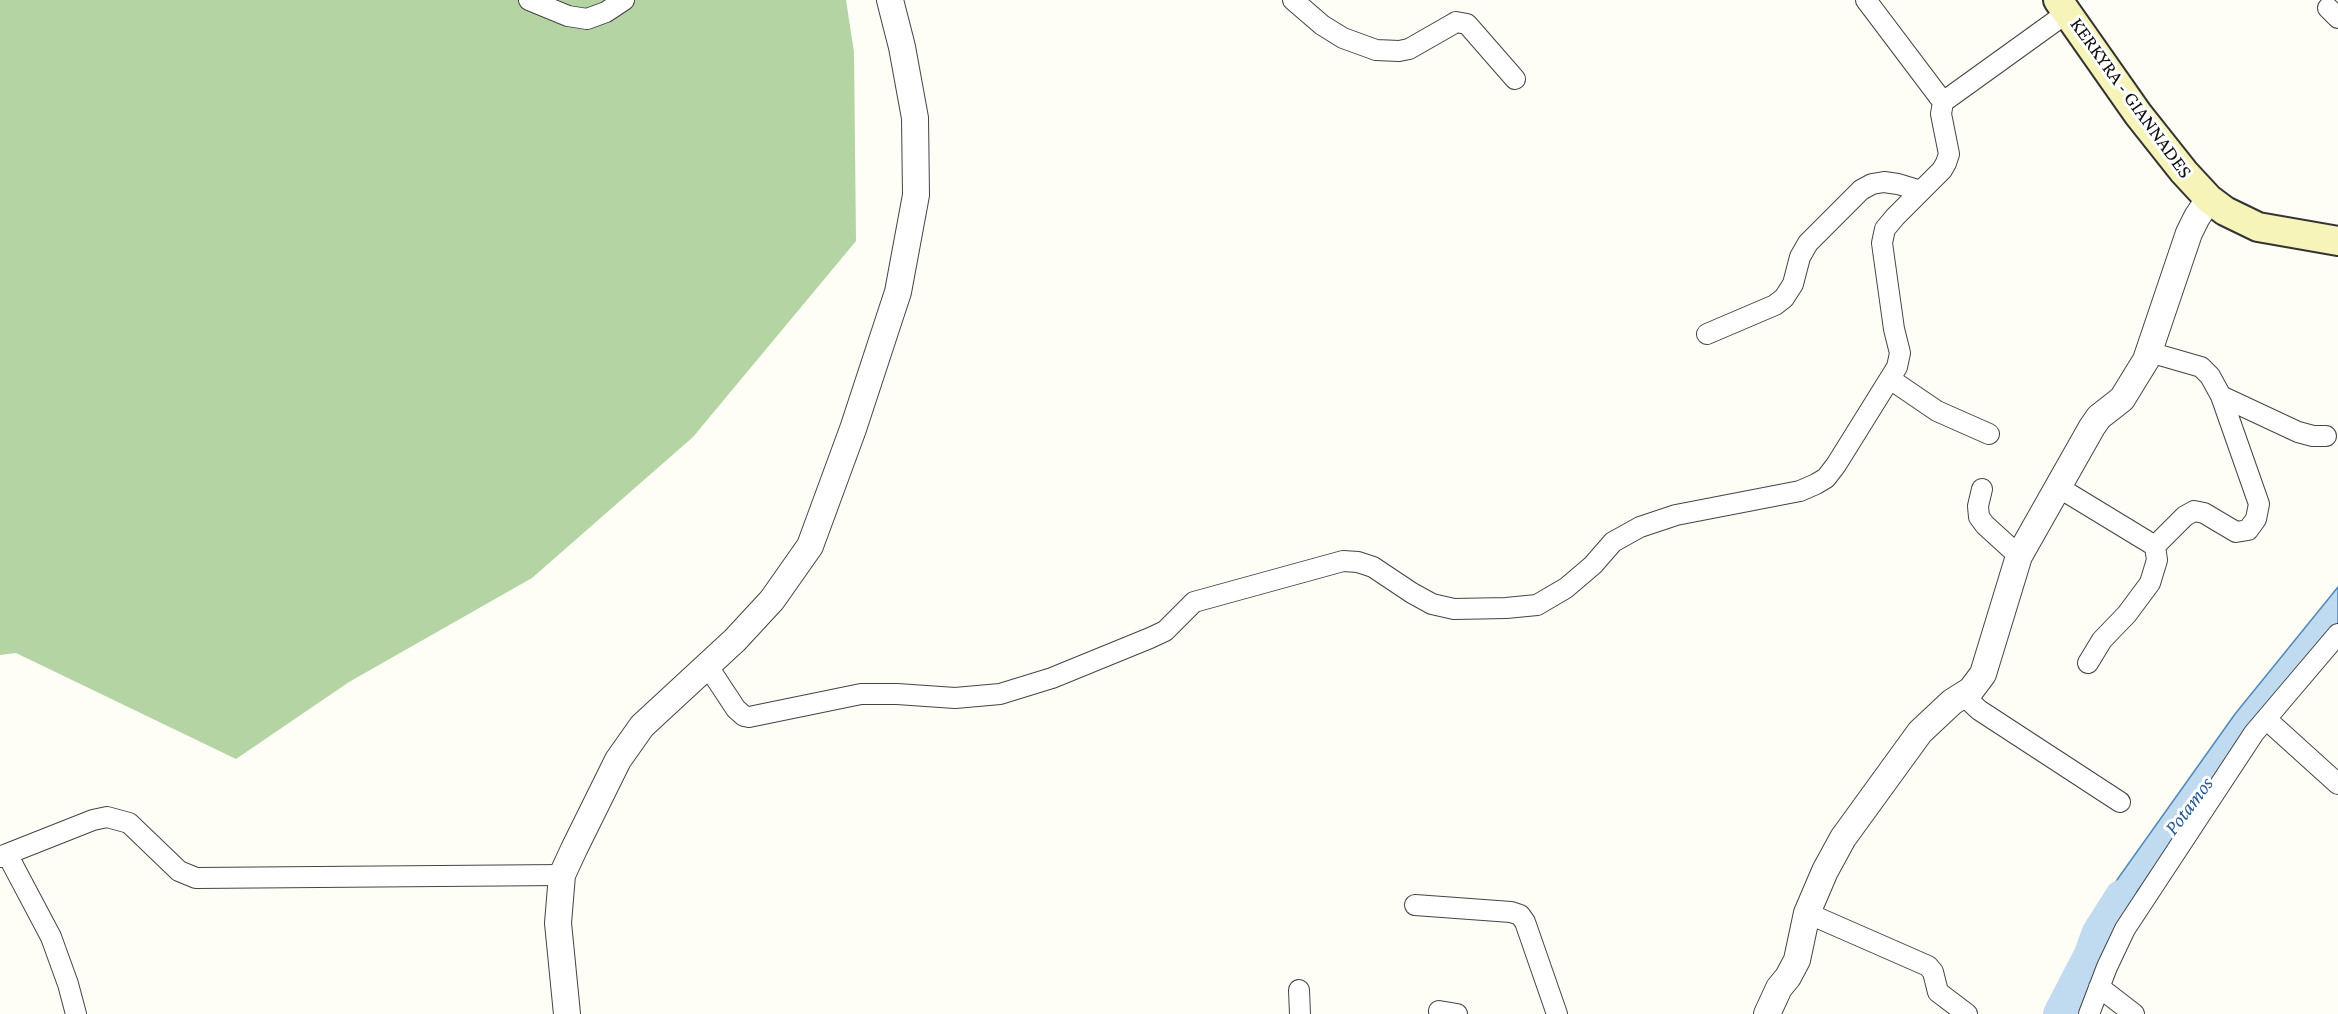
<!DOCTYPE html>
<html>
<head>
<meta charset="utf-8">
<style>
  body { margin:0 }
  canvas { display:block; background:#fefdf6 }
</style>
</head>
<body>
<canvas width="2338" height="1014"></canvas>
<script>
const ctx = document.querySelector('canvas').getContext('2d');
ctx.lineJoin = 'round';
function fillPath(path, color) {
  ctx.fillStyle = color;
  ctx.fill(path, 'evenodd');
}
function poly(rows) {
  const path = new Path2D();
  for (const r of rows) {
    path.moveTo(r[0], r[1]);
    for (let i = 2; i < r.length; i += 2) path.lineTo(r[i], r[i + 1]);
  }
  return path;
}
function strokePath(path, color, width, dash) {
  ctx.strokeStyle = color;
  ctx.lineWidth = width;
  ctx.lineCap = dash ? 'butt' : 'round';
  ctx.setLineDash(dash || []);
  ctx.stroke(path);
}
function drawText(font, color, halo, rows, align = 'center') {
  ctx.font = font + ' "Crimson Pro",serif';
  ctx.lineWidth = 6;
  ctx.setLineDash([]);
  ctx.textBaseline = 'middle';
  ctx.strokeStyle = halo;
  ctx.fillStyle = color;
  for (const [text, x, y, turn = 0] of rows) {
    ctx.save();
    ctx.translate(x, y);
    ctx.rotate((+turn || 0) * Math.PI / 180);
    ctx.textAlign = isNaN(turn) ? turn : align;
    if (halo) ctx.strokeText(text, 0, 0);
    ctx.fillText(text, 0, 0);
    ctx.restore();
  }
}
fillPath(poly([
  [0,0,846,0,854,52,856,241,693,437,532,578,349,682,236,759,16,653,0,655]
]), '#b5d4a3');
const water = poly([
  [2338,587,2338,625,2263,713,2115,923,2098,932,2091,920,2119,877,2235,714,2338,587]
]);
fillPath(water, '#c0daf0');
strokePath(water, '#5089be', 1.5);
strokePath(poly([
  [2059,1014,2090,954,2098,932,2121,896]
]), '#c0daf0', 32);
const minor = poly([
  [529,0,568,16,587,19,606,12,624,0],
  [1293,0,1322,25,1343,38,1376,50,1399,51,1409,49,1451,25,1456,22,1467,24,1515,79],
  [1866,0,1943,102],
  [2328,8,2338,18],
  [1707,334,1775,305,1784,298,1793,284,1800,257,1808,243,1861,190,1872,184,1884,182,1898,184,1921,191],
  [2149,352,2201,367,2210,376,2221,396,2298,432,2313,436,2326,436],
  [1890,379,1937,411,1989,434],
  [2058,487,2155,546,2185,516,2194,511,2204,513,2236,532,2248,530,2256,519,2259,504,2221,396],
  [1982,489,1978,506,1979,517,1985,525,2019,556],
  [2088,663,2102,640,2127,614,2150,583,2157,560,2155,546],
  [707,665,736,709,744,716,749,717,861,694,897,694,955,698,1000,694,1052,678,1150,638,1165,631,1194,602,1343,561,1358,562,1373,567,1412,593,1432,604,1454,609,1506,608,1537,605,1566,588,1593,565,1613,542,1640,527,1676,515,1800,491,1816,484,1826,478,1836,465,1897,367,1900,353,1894,329,1882,243,1885,229,1895,217,1942,170,1946,163,1949,154,1941,114,1943,102,2068,12],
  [1964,696,1979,710,2120,802],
  [2266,719,2338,784],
  [7,854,93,820,107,817,129,823,179,871,196,878,562,875],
  [0,857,7,854,51,937,68,984,76,1014],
  [1415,905,1511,912,1520,915,1525,922,1557,1014],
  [1807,913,1928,966,1933,972,1938,992,1967,1014],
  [2099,987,2134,1014],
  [1299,990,1300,1014],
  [1439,1011,1457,1014],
  [2089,1014,2107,967,2125,929,2254,733,2338,634]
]);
const tertiary = poly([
  [567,1014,558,923,562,875,574,849,618,760,642,726,735,640,772,600,810,546,853,429,898,292,916,195,915,118,902,47,890,0],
  [1767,1014,1779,988,1788,977,1797,960,1807,913,1825,871,1843,838,1920,732,1952,702,1971,690,1983,674,2019,556,2092,427,2099,417,2122,399,2146,360,2189,233,2197,217,2209,199]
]);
const secondary = poly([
  [2058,0,2138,114,2184,172,2209,199,2225,211,2258,227,2338,241]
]);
strokePath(minor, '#444', 22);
strokePath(tertiary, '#444', 28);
strokePath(secondary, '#333', 32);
strokePath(minor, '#fff', 20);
strokePath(tertiary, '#fff', 26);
strokePath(secondary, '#f6f4b9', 28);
drawText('20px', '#111', '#fff', [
  ["KERKYRA - GIANNADES",2131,98,54]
]);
drawText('italic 21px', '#285c94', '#fff', [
  ["Potamos",2189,806,-53]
]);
</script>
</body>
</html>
